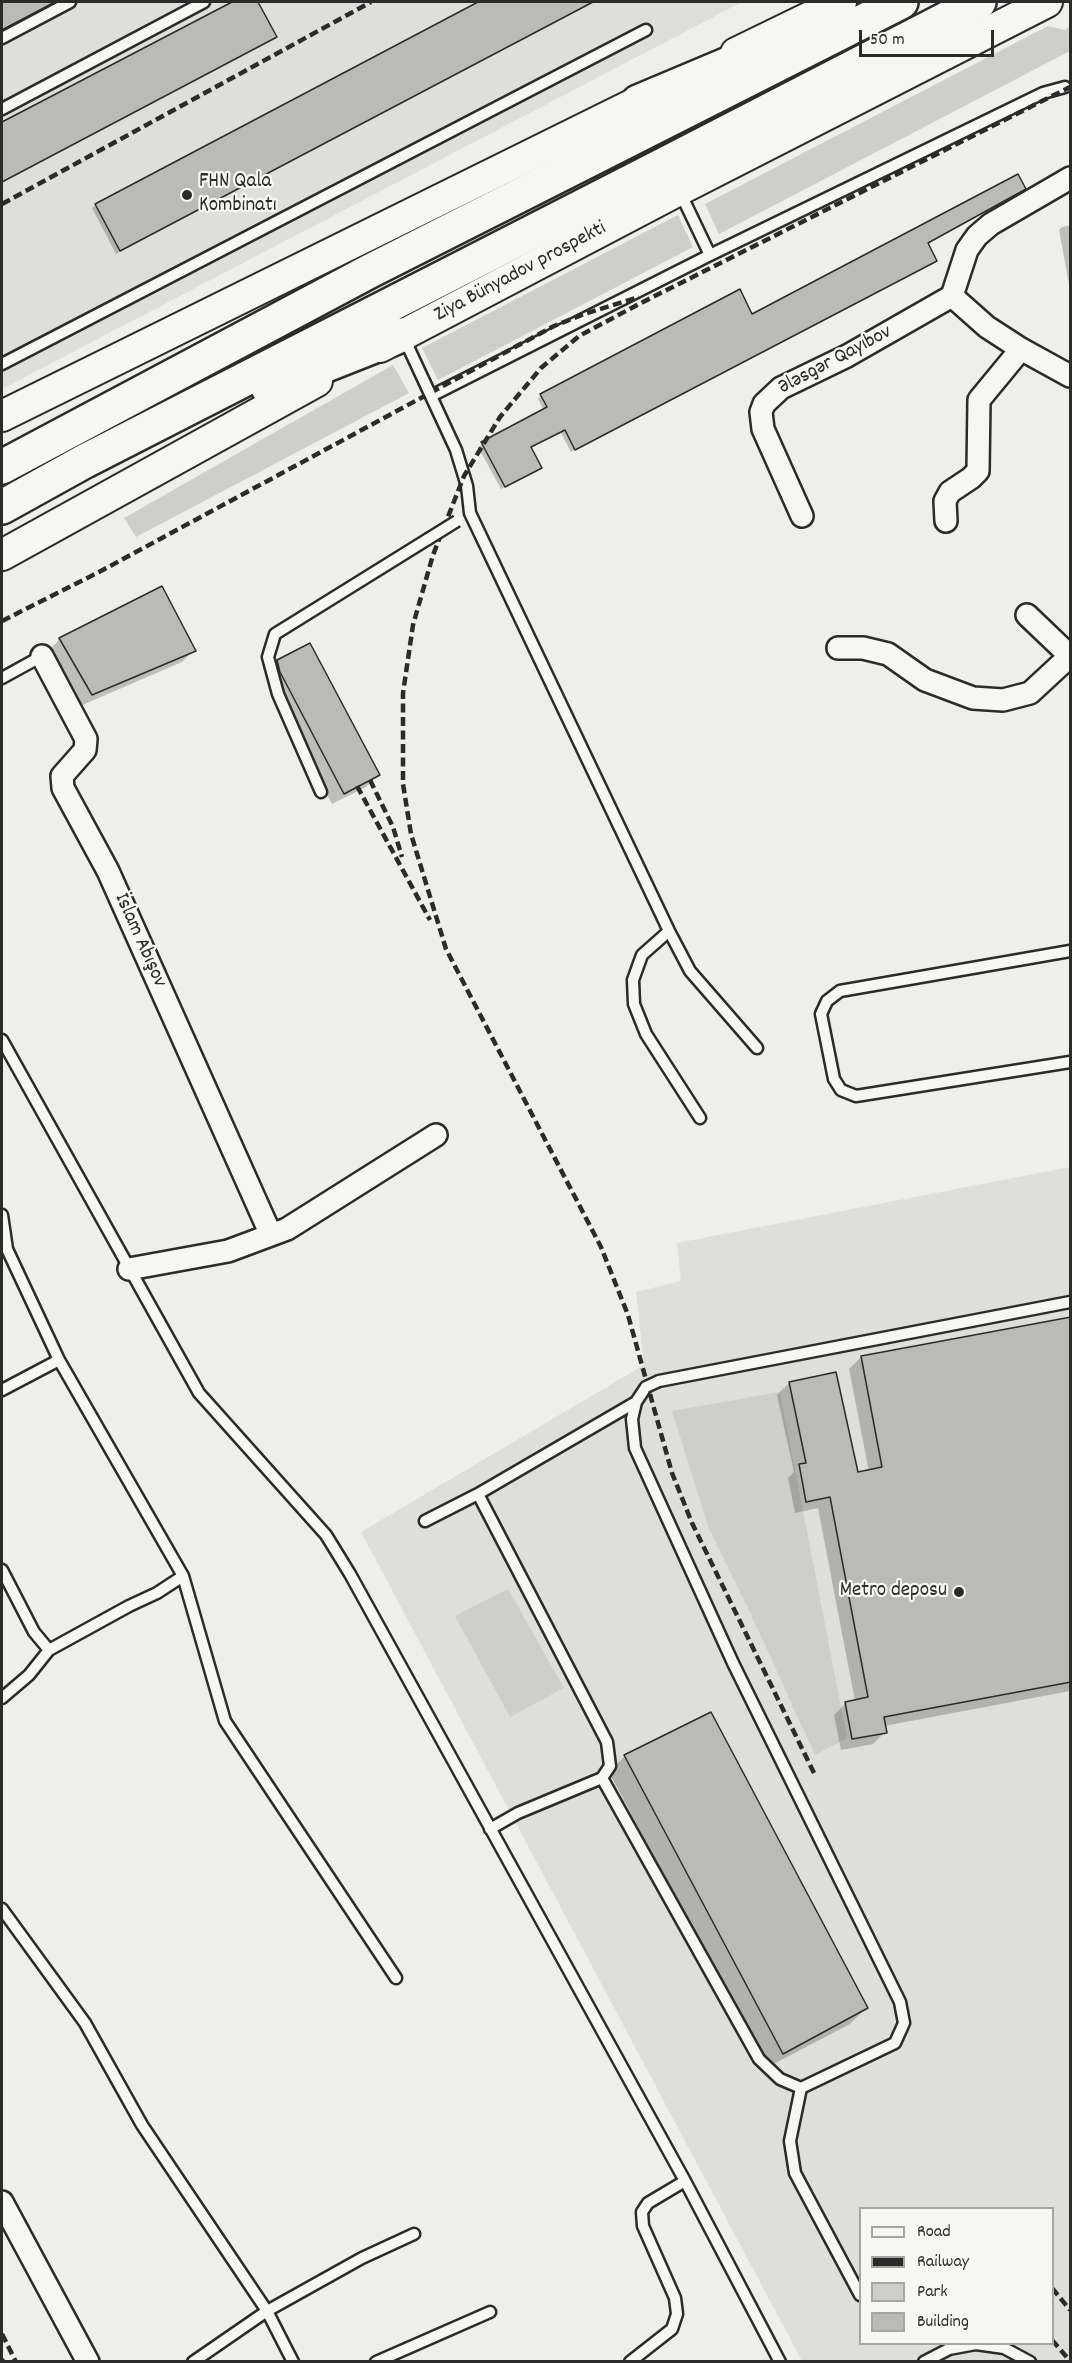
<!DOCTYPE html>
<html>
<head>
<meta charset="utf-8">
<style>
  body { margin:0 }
  #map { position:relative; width:1072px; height:2363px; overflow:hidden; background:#eeeeea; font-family:Dekko,sans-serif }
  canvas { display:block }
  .frame { position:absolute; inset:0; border:3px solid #2b2b2b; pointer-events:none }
  .legend { position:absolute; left:859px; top:2207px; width:195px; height:138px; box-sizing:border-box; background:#f6f6f2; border:2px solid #a5a5a2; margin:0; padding:8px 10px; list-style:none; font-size:18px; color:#2b2b2b }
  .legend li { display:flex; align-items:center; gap:12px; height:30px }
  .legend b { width:30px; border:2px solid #a5a5a2 }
  .scale { position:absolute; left:859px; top:30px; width:135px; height:27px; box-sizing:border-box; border:3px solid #2b2b2b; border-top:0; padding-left:8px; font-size:18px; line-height:21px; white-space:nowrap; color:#2b2b2b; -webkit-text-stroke:4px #f6f6f2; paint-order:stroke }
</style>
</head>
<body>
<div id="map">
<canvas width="1072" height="2363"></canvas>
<div class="frame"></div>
<ul class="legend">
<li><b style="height:8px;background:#f6f6f2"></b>Road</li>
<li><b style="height:8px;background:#2b2b2b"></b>Railway</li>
<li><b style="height:16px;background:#cececa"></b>Park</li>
<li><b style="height:16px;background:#babab7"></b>Building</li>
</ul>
<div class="scale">50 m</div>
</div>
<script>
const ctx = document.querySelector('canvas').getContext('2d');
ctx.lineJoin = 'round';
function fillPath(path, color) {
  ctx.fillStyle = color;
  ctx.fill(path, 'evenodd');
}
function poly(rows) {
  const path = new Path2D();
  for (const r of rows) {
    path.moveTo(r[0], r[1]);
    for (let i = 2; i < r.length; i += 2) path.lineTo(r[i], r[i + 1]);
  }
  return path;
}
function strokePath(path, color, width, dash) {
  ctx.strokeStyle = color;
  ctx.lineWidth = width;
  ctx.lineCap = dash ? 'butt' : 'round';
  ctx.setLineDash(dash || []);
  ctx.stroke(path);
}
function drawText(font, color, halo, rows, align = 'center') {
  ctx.font = font + ' Dekko,sans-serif';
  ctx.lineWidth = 4.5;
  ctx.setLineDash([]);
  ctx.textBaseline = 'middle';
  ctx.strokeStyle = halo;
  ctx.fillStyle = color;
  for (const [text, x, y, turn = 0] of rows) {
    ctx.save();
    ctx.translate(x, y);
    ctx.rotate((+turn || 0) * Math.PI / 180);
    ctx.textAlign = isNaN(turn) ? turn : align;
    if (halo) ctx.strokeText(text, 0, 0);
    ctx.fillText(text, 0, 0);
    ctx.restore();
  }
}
fillPath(poly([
  [2,2,742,2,2,389],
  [1070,1167,1070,2361,802,2361,361,1532,644,1365,636,1292,681,1281,677,1243],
  [860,2208,1052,2208,1052,2344,860,2344]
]), '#dededb');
fillPath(poly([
  [1048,26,1065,30,1070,27,1070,51,719,234,705,204],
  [678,215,693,247,438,380,422,348],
  [393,365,409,393,136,537,124,518],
  [780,1392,847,1738,815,1755,750,1612,709,1529,672,1411],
  [508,1589,564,1688,510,1717,455,1616]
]), '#cececa');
fillPath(poly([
  [2,2,56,2,2,30],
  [236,2,256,2,275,37,2,182,2,124],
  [481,2,581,2,583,5,116,254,92,208,96,205],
  [1024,189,927,244,932,264,571,452,561,433,530,448,540,467,501,489,478,447,544,411,538,399,541,395,751,316],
  [1070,225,1070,290,1059,230,1062,227],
  [60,639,194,650,182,662,80,706,48,651],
  [278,661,378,775,366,787,332,804,268,685,265,673],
  [1070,1318,1070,1691,884,1726,885,1732,873,1744,841,1750,834,1715,846,1703,855,1701,818,1508,795,1513,788,1478,794,1472,777,1395,789,1383,856,1474,869,1472,849,1369,861,1357],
  [711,1714,866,2008,850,2024,766,2068,609,1772,625,1756]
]), '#0003');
const building = poly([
  [2,2,55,2,2,30,2,2],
  [232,2,258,2,277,37,2,182,2,122,232,2],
  [478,2,593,2,120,251,95,204,478,2],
  [1018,174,1026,189,928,243,937,261,575,450,565,430,531,447,542,468,505,487,481,442,547,407,540,394,740,289,752,314,1018,174],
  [162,586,196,651,92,695,59,638,162,586],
  [310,643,380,775,344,794,280,672,277,660,310,643],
  [1071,1317,1071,1682,884,1717,887,1733,852,1739,845,1702,868,1697,830,1497,806,1502,799,1464,806,1463,789,1382,836,1372,858,1472,882,1467,861,1356,1071,1317],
  [711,1712,868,2008,783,2054,624,1755,711,1712]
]);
fillPath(building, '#babab7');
strokePath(building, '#2b2b2b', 1.5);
const service = poly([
  [2,38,70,2],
  [2,109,204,2],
  [679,190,710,255],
  [404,338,424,381],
  [2,364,646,30],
  [430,394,456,450,467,486,470,513,669,931,690,971,757,1048],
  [431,396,710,255,1043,93,1065,87],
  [2,678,42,656],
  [321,792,278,694,268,657,275,634,428,539],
  [669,931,642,955,633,980,634,1004,646,1034,700,1118],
  [1070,951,840,991,827,1001,821,1014,834,1079,841,1090,856,1096,1070,1062],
  [2,1040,199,1393,326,1535,350,1574,685,2181,780,2362],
  [2,1215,7,1249,59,1360,183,1576],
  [659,1381,1070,1302],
  [646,1387,636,1402,632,1419,635,1448,733,1663,900,2002,904,2023,895,2043,801,2088,790,2141,795,2173,860,2295],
  [2,1390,59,1360],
  [478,1494,607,1742,610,1766,602,1778,518,1813,490,1829],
  [425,1521,478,1494,636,1402],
  [2,1570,34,1632,49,1650,129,1606,157,1593,183,1576,225,1721,396,1978],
  [2,1698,29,1675,49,1650],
  [602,1778,759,2059,780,2079,801,2088],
  [2,1909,85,2023,142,2125,267,2311,293,2362],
  [193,2362,267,2311,362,2258,414,2234],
  [376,2362,490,2312],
  [630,2362,672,2329,677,2314,675,2298,643,2226,642,2212,648,2203,685,2181],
  [924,2362,949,2349,976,2344,1004,2348,1030,2362]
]);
const minor = poly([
  [1070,178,991,224,977,236,967,250,952,296,987,327,1021,349,1070,376],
  [802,516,763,429,761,412,764,404,781,388,847,356,952,296],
  [946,521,945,501,950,492,971,478,978,471,979,400,1021,349],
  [838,648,863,648,888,654,925,680,973,698,1003,700,1030,693,1070,656,1027,615],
  [42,656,86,739,85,750,62,776,63,788,108,871,271,1235],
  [129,1269,228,1251,287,1229,436,1135],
  [2,2202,88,2362]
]);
const secondary = poly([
  [736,53,841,2],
  [380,347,679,190,1047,2],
  [2,416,658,92],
  [2,555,317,381]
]);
const primary = poly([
  [638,102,764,49],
  [268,388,402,335],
  [2,467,370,271,901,2],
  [2,507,85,461,667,163,979,2]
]);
strokePath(service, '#2b2b2b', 15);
strokePath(minor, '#2b2b2b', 26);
strokePath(secondary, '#2b2b2b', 34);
strokePath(primary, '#2b2b2b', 38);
strokePath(service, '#f6f6f2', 10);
strokePath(minor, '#f6f6f2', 21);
strokePath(secondary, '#f6f6f2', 30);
strokePath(primary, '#f6f6f2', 33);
strokePath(poly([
  [2,204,371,2],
  [2,621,99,572,554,326,584,314,639,297],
  [370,780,393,827,402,857],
  [357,786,430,920],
  [814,1773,692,1523,672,1473,628,1315,601,1247,446,949,411,834,403,784,403,693,413,625,433,555,464,476,500,417,541,368,579,336,641,303,1070,87],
  [1052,2288,1070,2310],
  [2,2334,16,2362],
  [1052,2340,1070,2361],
  [2,2359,3,2362]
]), '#2b2b2b', 4.5, [9, 4.5]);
const serviceBridge = poly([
  [424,381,430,394],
  [428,539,457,521],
  [646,1387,659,1381]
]);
strokePath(serviceBridge, '#2b2b2b', 15, []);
strokePath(serviceBridge, '#f6f6f2', 10);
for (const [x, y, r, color] of [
  [187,195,6,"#2b2b2b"],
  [959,1592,6,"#2b2b2b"]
]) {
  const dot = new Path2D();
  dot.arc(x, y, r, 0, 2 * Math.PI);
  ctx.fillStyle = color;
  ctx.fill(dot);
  strokePath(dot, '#f6f6f2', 2);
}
drawText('21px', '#2b2b2b', '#f6f6f2', [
  ["FHN Qala",199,183],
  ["Kombinatı",199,207],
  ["Metro deposu",947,1592,"right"]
], 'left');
drawText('21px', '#2b2b2b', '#f6f6f2', [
  ["Ziya Bünyadov prospekti",521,273,-28],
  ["Ələsgər Qayıbov",836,361,-28],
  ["İslam Abışov",139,941,66]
]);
</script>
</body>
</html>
